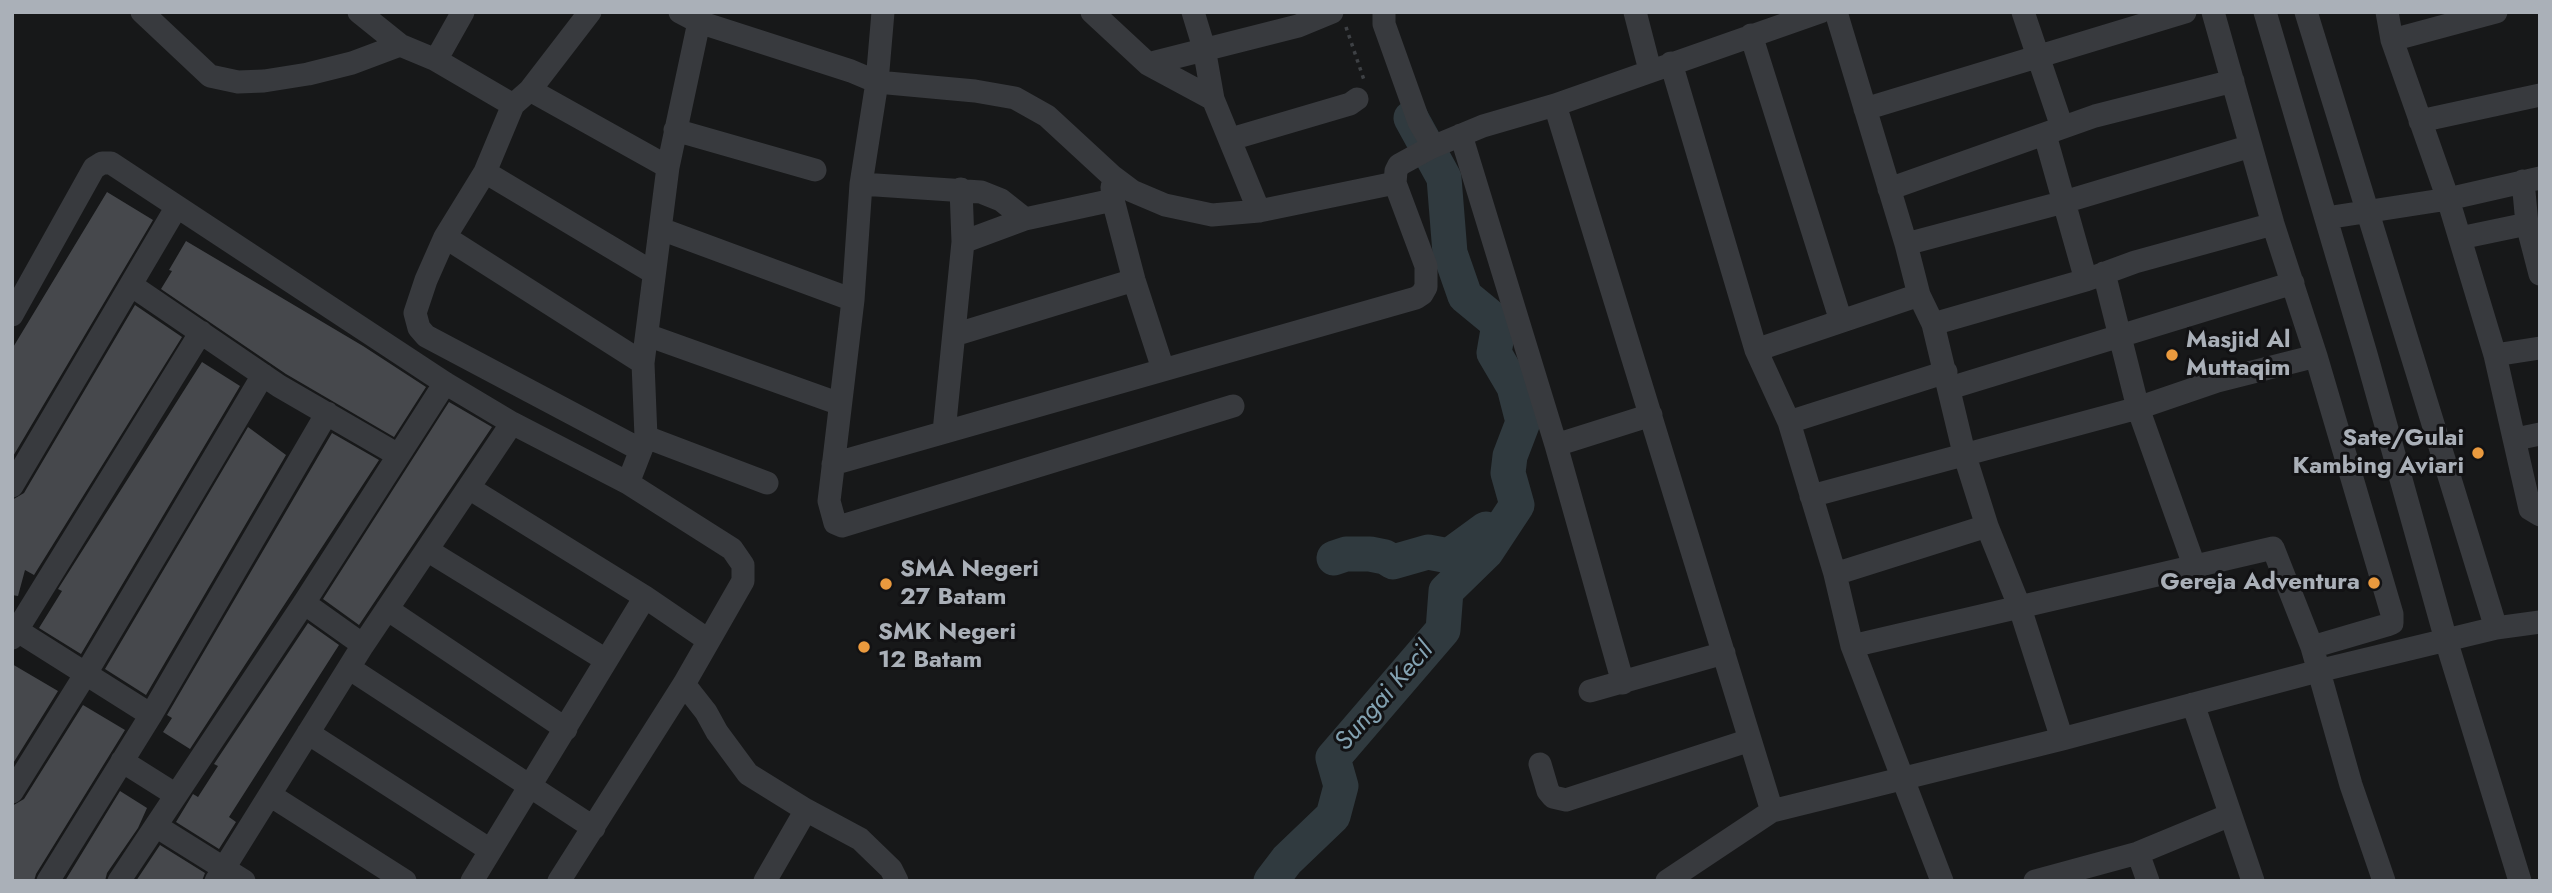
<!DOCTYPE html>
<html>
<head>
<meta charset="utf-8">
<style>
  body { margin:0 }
  #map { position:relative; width:2552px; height:893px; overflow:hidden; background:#171819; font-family:Jost,sans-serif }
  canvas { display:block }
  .frame { position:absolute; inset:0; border:14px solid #aab0b8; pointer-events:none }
</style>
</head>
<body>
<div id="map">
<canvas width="2552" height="893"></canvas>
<div class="frame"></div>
</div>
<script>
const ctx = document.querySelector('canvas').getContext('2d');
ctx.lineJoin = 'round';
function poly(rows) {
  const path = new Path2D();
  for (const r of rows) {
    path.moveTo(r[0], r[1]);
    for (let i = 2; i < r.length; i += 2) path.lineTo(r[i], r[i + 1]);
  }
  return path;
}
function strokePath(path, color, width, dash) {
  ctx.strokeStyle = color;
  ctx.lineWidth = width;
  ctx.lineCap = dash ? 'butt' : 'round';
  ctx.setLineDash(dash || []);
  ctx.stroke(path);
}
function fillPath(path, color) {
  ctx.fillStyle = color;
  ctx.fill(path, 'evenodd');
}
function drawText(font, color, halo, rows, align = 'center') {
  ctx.font = font + ' Jost,sans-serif';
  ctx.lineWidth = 6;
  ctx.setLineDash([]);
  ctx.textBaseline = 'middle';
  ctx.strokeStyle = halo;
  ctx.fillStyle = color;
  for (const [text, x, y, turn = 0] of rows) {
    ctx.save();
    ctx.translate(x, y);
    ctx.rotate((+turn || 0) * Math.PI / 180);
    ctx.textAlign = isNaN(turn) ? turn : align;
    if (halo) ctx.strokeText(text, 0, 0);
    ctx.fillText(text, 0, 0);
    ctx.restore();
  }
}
strokePath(poly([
  [1334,558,1346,554,1370,554,1385,557,1393,562,1428,552,1449,556,1486,529],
  [1271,881,1287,860,1333,816,1341,786,1333,758,1443,630,1446,591,1486,552,1517,505,1508,473,1510,456,1523,422,1514,387,1494,353,1499,324,1465,296,1450,253,1444,178,1411,118]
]), '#303a3f', 35);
fillPath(poly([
  [107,192,153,220,12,458,12,349],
  [186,241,363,346,426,387,394,437,286,374,161,289,172,271,169,270],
  [135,305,182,337,34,575,25,570,18,596,12,595,12,500,24,493],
  [202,362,240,386,81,654,39,628,62,591,58,589],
  [449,402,492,427,359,625,323,599],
  [248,427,286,455,146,695,105,669],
  [332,433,379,460,190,749,163,732,172,718,167,715],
  [308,623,339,645,229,817,236,822,219,849,176,822,193,794,198,797,218,766,214,764],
  [12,664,58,691,12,765],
  [83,705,125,730,36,874,34,881,12,881,12,806,24,799],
  [120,791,147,808,138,828,107,873,105,881,65,881],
  [160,845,205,873,202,881,136,881]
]), '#46484c');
strokePath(poly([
  [1346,27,1364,80]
]), '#3e4145', 3.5, [3.5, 5]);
strokePath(poly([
  [142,12,210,76,238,82,264,81,308,74,352,63,400,45],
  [359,12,400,45,436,60,513,105],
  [680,12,699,22,851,71,877,82,975,91,1015,98,1047,116,1112,176,1132,191,1165,205,1212,215,1259,211,1395,183,1396,171,1399,165,1430,148,1483,126,1555,105,1820,12],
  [883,12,877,82,861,184,853,300,829,501,835,523,842,526,1233,406],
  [1092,12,1148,64,1213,99],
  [1193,12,1204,48,1213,99,1259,211],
  [1384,12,1384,24,1419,122,1433,146],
  [1635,12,1650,70],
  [1836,12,1906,244,1919,295,1933,324,1964,453,1987,526,2020,608,2062,739],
  [2023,12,2062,127],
  [2213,12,2273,224,2316,356,2392,614,2392,623,2387,625,2312,647],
  [2265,12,2366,354,2446,640,2520,881],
  [2306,12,2496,628],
  [2387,12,2392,40,2448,199,2495,355,2530,509,2540,515],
  [1751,35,1841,321],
  [2392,40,2496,12],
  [436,60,463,12],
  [1671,63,1756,350,1789,422,1835,574,1852,646,1942,881],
  [1148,64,1298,26,1332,12],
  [530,90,590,12],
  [1555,105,1772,811],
  [1865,109,2185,12],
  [2420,121,2540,95],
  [675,130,815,170],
  [1461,135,1556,445,1623,683],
  [2045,135,2086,280],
  [1231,139,1350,104,1357,99],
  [485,172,654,273],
  [2523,181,2527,224,2540,274],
  [861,184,981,192,1001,200,1025,219,1113,200],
  [1112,187,1113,200,1134,280,1163,369],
  [1889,189,2095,116,2233,81],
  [2326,218,2448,199,2540,178],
  [661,229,853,300],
  [445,237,643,363],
  [2460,238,2527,224],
  [963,242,1025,219],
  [1906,244,2064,202,2251,146],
  [2104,273,2138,408,2195,568],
  [131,285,279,386,398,455],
  [12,315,94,168,102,163,111,163,445,383,512,423,628,483,732,549,743,565,743,581,684,684,559,881],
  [1933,324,2086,280,2135,262,2273,224],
  [647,335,840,404],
  [954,335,1134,280],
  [1756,350,1919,295],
  [2495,355,2540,348],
  [1950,388,2293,283],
  [1789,422,1946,372],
  [944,432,963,242,961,189],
  [646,437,767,483],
  [2516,439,2540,434],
  [1556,445,1651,415],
  [641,450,426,336,419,328,415,313,426,280,445,237,485,172,513,105,530,90,668,167],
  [833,464,1416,298,1422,294,1426,287,1426,266,1395,183],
  [628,483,646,437,643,363,668,167,699,22],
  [12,486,176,208],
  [469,488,645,597,708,640],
  [1811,496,2138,408,2217,381,2316,356],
  [427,550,606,660],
  [1835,574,1987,526],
  [304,603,363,645],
  [387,609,566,729],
  [18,631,151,715],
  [12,638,201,332],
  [1852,646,2273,548,2312,647,2351,785,2384,881],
  [349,668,594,828],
  [684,684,706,712,717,732,748,774,806,810,860,839,891,869,897,881],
  [1590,691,1724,653],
  [2193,704,2253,881],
  [308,733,490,850],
  [122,761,176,795],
  [1540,764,1548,791,1553,797,1566,800,1750,740],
  [12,792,85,675,263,375],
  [270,795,405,881],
  [156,826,244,881],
  [2138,853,2148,881],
  [48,881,151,715,327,413],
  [119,881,304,603,445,383],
  [216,881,363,645,512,423],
  [472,881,645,597],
  [765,881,806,810],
  [1667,881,1772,811,2062,739,2318,671,2496,628,2540,622],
  [2035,881,2138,853,2230,815]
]), '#383a3e', 23);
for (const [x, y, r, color] of [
  [2172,355,7,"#ea9a3e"],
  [2478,453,7,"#ea9a3e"],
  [2374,583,7,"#ea9a3e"],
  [886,584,7,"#ea9a3e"],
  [864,647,7,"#ea9a3e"]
]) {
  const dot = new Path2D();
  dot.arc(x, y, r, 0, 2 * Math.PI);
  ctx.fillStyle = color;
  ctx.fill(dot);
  strokePath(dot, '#121214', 2.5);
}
drawText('bold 24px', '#aab0b8', '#121214', [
  ["Masjid Al",2186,341],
  ["Muttaqim",2186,369],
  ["Sate/Gulai",2464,439,"right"],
  ["Kambing Aviari",2464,467,"right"],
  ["SMA Negeri",900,570],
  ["27 Batam",900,598],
  ["Gereja Adventura",2360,583,"right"],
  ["SMK Negeri",878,633],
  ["12 Batam",878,661]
], 'left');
drawText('italic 26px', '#83a2b2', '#121214', [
  ["Sungai Kecil",1385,697,-49]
]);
</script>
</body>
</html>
